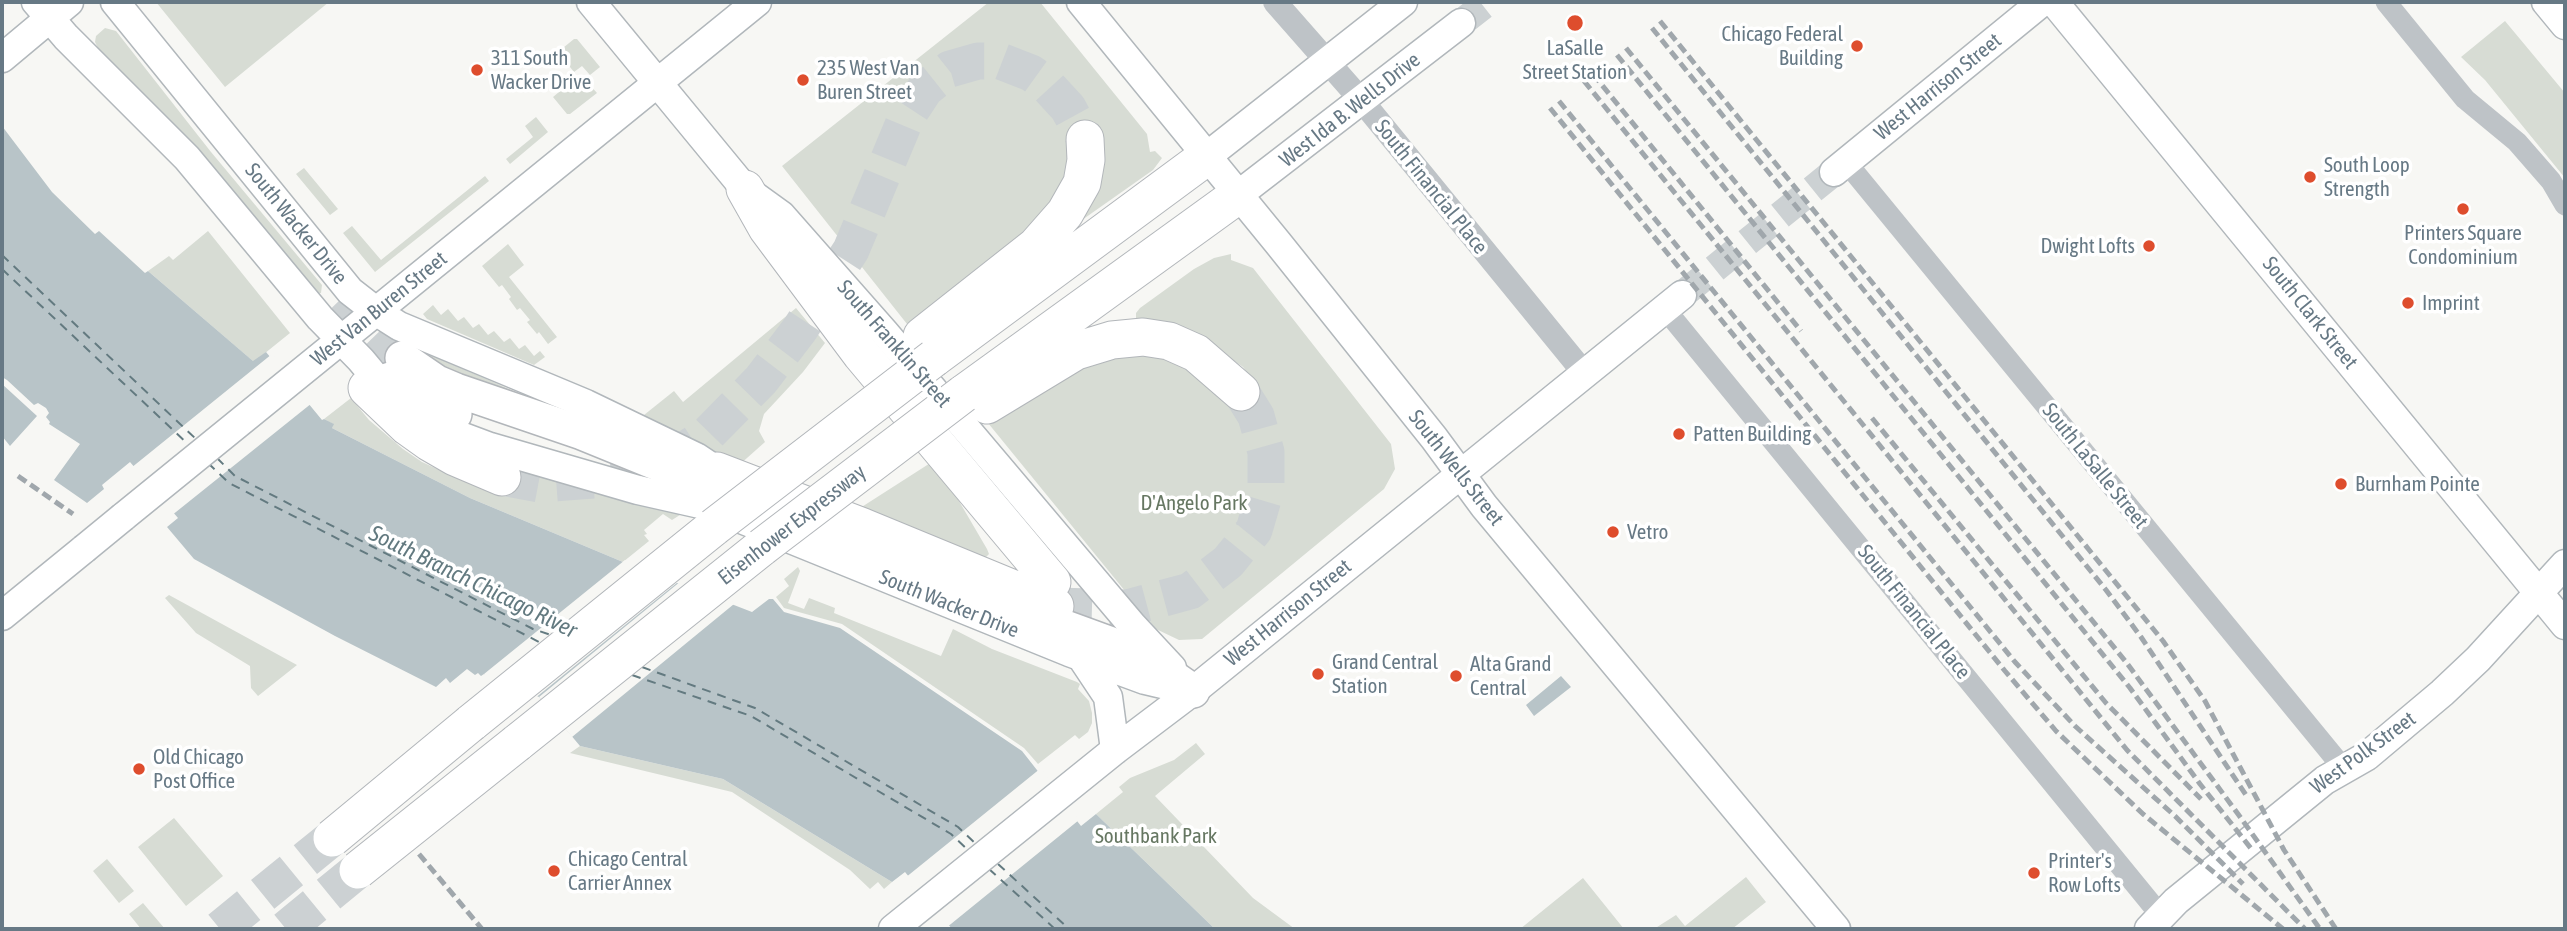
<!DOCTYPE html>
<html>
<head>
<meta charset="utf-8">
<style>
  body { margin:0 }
  #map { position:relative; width:2567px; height:931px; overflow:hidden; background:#f7f7f4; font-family:"Asap Condensed",sans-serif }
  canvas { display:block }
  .frame { position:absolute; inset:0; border:4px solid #677985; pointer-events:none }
</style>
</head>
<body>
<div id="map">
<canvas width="2567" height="931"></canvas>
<div class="frame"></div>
</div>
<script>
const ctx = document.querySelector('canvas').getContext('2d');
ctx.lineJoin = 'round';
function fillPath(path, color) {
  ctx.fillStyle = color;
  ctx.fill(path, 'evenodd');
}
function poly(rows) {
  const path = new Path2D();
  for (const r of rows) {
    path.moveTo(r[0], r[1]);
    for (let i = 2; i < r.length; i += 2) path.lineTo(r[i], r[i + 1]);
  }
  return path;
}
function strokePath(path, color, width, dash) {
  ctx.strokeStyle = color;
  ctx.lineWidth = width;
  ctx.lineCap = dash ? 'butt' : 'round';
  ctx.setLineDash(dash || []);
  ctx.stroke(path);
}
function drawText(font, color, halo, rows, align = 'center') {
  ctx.font = font + ' "Asap Condensed",sans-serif';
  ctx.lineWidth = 7;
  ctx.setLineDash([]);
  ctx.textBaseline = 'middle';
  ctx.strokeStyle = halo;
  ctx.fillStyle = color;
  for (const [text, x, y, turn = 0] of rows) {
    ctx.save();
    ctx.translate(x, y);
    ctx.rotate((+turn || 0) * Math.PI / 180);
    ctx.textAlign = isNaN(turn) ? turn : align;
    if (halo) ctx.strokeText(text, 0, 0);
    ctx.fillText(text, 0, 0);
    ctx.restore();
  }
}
fillPath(poly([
  [156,2,329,2,225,87],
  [989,2,1040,2,1147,134,1150,152,1155,151,1162,158,1153,170,1082,220,1072,163,1051,207,1019,240,907,324,782,166],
  [2505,21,2565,93,2565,178,2485,80,2461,57],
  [105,28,116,31,211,152,322,285,321,293,314,294,218,173,99,50,95,42,96,36],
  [574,39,577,39,600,67,590,75,582,66,574,72,558,52],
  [571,82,579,91,588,83,597,93,570,114,567,114,553,97],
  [536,117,548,132,510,164,506,159,533,137,525,126],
  [304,168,338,209,330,215,296,174],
  [485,176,489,181,375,272,343,233,352,226,381,260],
  [208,231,290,333,254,362,148,271,169,256,173,260],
  [508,244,524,265,509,277,557,337,548,344,539,332,537,334,527,322,530,320,520,308,517,310,509,299,511,297,502,285,499,287,482,266],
  [1231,254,1231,260,1253,268,1391,444,1395,469,1384,489,1202,639,1179,640,1156,629,988,423,1095,361,1128,355,1157,356,1254,382,1243,367,1198,336,1140,322,1136,319,1136,313,1140,308,1194,269,1214,258],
  [433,305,441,315,448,309,458,321,464,317,473,328,479,324,488,335,494,331,504,342,510,338,519,349,525,345,534,356,540,351,545,357,534,365,427,319,423,314],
  [796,308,825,343,803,372,764,414,759,431,765,442,738,466,639,419,674,391,683,402],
  [426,353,491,381,564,414,423,359],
  [351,398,369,420,403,449,422,462,468,483,498,491,506,460,683,513,672,520,663,514,644,530,647,534,644,535,649,541,623,562,470,498,332,428,333,424,324,419],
  [935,460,987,549,989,554,984,559,857,510],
  [798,567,800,571,788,603,804,609,809,598,835,608,834,613,941,656,953,629,992,649,1077,682,1080,684,1078,689,1089,701,1092,713,1092,723,1088,732,1079,739,1075,735,1038,764,1024,748,842,624,784,608,776,597,789,586,784,579],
  [169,595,297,665,258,696,251,688,250,666,196,633,165,598],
  [1196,743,1205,754,1155,796,1253,898,1295,929,1215,929,1096,814,1123,792,1119,787,1130,778,1174,760],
  [580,746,723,779,892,882,884,889,878,882,870,889,850,870,732,792,570,753],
  [174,818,223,876,186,906,138,847],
  [107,859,134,891,119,903,93,871],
  [1746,877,1766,902,1732,929,1654,929,1676,915,1685,926],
  [1583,878,1624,929,1520,929],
  [143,903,165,929,141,929,129,914]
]), '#d7dcd4');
fillPath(poly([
  [2,126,52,192,95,234,99,231,145,273,148,271,253,361,266,352,322,420,324,419,334,424,332,428,470,498,623,562,752,612,769,599,773,599,784,612,840,628,1022,751,1081,826,1096,814,1215,929,952,929,905,872,892,882,723,779,580,746,539,697,484,674,481,676,478,673,475,675,467,669,450,683,446,678,436,687,335,636,194,559,167,527,178,518,130,462,102,485,104,489,87,503,54,480,80,444,49,424,50,422,46,417,49,413,46,408,38,403,34,405,7,380,2,377],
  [2,384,37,416,10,446,2,436],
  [1561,676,1571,687,1534,716,1526,705]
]), '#b8c4c8');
fillPath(poly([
  [272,354,312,403,171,516,131,468],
  [625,560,678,582,534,699,489,680,484,674],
  [681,581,732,601,734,604,572,737,539,697],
  [1041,768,1079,820,946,928,905,878]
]), '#f7f7f4');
strokePath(poly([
  [2,255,197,440],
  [2,269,189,445],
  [217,458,235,476,533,629,551,635],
  [208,463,229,483,541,643],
  [642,667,755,708,958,827,978,846],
  [632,675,751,716,951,834,969,851],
  [998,864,1069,929],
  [989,869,1055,929]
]), '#637a80', 2, [9, 7]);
strokePath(poly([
  [1461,23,1488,2],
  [1682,295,1834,172]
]), '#ccd1d3', 28, [28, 14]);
strokePath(poly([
  [343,297,402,358]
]), '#ccd1d3', 33, [33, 17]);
strokePath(poly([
  [502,477,539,484,619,478,666,462,706,436,761,380,800,329,851,250,906,118,925,89,950,69,978,61,1000,61,1031,73,1045,83,1068,108,1085,139],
  [1055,606,1127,608,1190,591,1228,562,1254,530,1266,489,1266,452,1256,416,1241,392],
  [220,929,332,838],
  [286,929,358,870]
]), '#ccd1d3', 37, [37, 18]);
const secondary = poly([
  [36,2,66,37,187,158,320,318,361,360,391,396,426,423,490,447,638,490,709,506,1069,652,1145,680,1187,690],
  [115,2,350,291,377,312,399,326,586,404,696,457,717,471],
  [591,2,745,189,781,215,885,333,1132,625,1172,668],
  [1081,2,1278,243,1434,438,1484,506,1836,929],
  [2054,2,2565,625],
  [2546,2,2565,25],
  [2,58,69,2],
  [1206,157,1403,2],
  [1834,172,2042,2],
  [1238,195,1461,23],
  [123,517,757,2],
  [2,616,84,549],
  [1082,658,1108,697,1115,750],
  [893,929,1115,750,1193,691,1682,295],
  [2149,929,2176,901,2325,780,2367,756,2442,693,2478,659,2565,564]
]);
const trunk = poly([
  [402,358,437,382,456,390,582,433,1002,604,1128,650,1157,666,1193,691],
  [390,379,430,404,455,414]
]);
const motorway = poly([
  [745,189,767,228,861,354,1052,582],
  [922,336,1036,246,1065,213,1082,183,1086,160,1085,139],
  [934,358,1206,157],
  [367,388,408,427,429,442,455,457,502,477],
  [963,394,1238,195],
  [987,405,1076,351,1112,340,1143,337,1169,341,1196,353,1241,392],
  [717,471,863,527,1055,606],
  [471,723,714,527],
  [517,743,762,547]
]);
strokePath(secondary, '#b1b7bb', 31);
strokePath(trunk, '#b2b6ba', 36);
strokePath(motorway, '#b2b6ba', 39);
strokePath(poly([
  [2386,2,2465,99,2517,142,2551,181,2565,205],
  [1846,162,2344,769],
  [1665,309,2162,917]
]), '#bec3c7', 21);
strokePath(poly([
  [1275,2,1362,101,1585,374]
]), '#bec3c7', 24);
strokePath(secondary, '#fff', 28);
strokePath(trunk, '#fff', 33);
strokePath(motorway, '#fff', 37);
strokePath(poly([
  [1660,21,2163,641,2205,701,2284,850,2336,929],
  [1652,28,2106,590,2141,637,2246,795],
  [1626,48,2126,662,2238,814,2320,929],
  [1617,55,2130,688,2200,784,2253,851],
  [1593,74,1801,331],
  [1584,81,2127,750,2305,929],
  [1559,101,2015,662,2075,726,2175,816,2243,884],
  [1550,108,2005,671,2056,731,2143,814,2283,929],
  [1872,418,2106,703,2201,799],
  [18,476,73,514],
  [419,854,482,929]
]), '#a0a7ac', 5, [10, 5]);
const secondaryBridge = poly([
  [84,549,123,517]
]);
const motorwayBridge = poly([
  [714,527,934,358],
  [762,547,963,394],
  [332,838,471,723],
  [358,870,517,743]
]);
strokePath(secondaryBridge, '#b1b7bb', 31, []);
strokePath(motorwayBridge, '#b2b6ba', 39, []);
strokePath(secondaryBridge, '#fff', 28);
strokePath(motorwayBridge, '#fff', 37);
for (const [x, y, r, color] of [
  [1575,23,9,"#de4d2d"],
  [1857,46,7,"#de4d2d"],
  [477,70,7,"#de4d2d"],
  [803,80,7,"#de4d2d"],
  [2310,177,7,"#de4d2d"],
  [2463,209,7,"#de4d2d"],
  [2149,246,7,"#de4d2d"],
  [2408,303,7,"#de4d2d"],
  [1679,434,7,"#de4d2d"],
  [2341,484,7,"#de4d2d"],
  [1613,532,7,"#de4d2d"],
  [1318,674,7,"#de4d2d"],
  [1456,676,7,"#de4d2d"],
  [139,769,7,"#de4d2d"],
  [554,871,7,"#de4d2d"],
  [2034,873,7,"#de4d2d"]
]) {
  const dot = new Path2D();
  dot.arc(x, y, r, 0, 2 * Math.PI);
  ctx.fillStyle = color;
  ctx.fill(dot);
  strokePath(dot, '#fff', 2.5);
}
drawText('21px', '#677985', '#fff', [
  ["Chicago Federal",1843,34,"right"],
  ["Building",1843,58,"right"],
  ["LaSalle",1575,48,"center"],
  ["Street Station",1575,72,"center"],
  ["311 South",491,58],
  ["Wacker Drive",491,82],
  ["235 West Van",817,68],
  ["Buren Street",817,92],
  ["South Loop",2324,165],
  ["Strength",2324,189],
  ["Printers Square",2463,233,"center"],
  ["Condominium",2463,257,"center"],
  ["Dwight Lofts",2135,246,"right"],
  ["Imprint",2422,303],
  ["Patten Building",1693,434],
  ["Burnham Pointe",2355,484],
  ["Vetro",1627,532],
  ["Grand Central",1332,662],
  ["Station",1332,686],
  ["Alta Grand",1470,664],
  ["Central",1470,688],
  ["Old Chicago",153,757],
  ["Post Office",153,781],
  ["Chicago Central",568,859],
  ["Carrier Annex",568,883],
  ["Printer's",2048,861],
  ["Row Lofts",2048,885]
], 'left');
drawText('21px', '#677985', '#fff', [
  ["West Harrison Street",1938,87,-39],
  ["West Ida B. Wells Drive",1350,110,-38],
  ["South Financial Place",1431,187,51],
  ["South Wacker Drive",296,224,51],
  ["West Van Buren Street",379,309,-39],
  ["South Clark Street",2310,313,51],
  ["South Franklin Street",894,344,49],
  ["South LaSalle Street",2095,466,51],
  ["South Wells Street",1456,468,52],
  ["Eisenhower Expressway",792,525,-38],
  ["South Wacker Drive",949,604,22],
  ["South Financial Place",1914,612,51],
  ["West Harrison Street",1288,613,-39],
  ["West Polk Street",2363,753,-36]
]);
drawText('21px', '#667762', '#fff', [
  ["D'Angelo Park",1194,503],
  ["Southbank Park",1156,836]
]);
drawText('italic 23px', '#637a80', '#fff', [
  ["South Branch Chicago River",473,582,26]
]);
</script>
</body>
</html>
